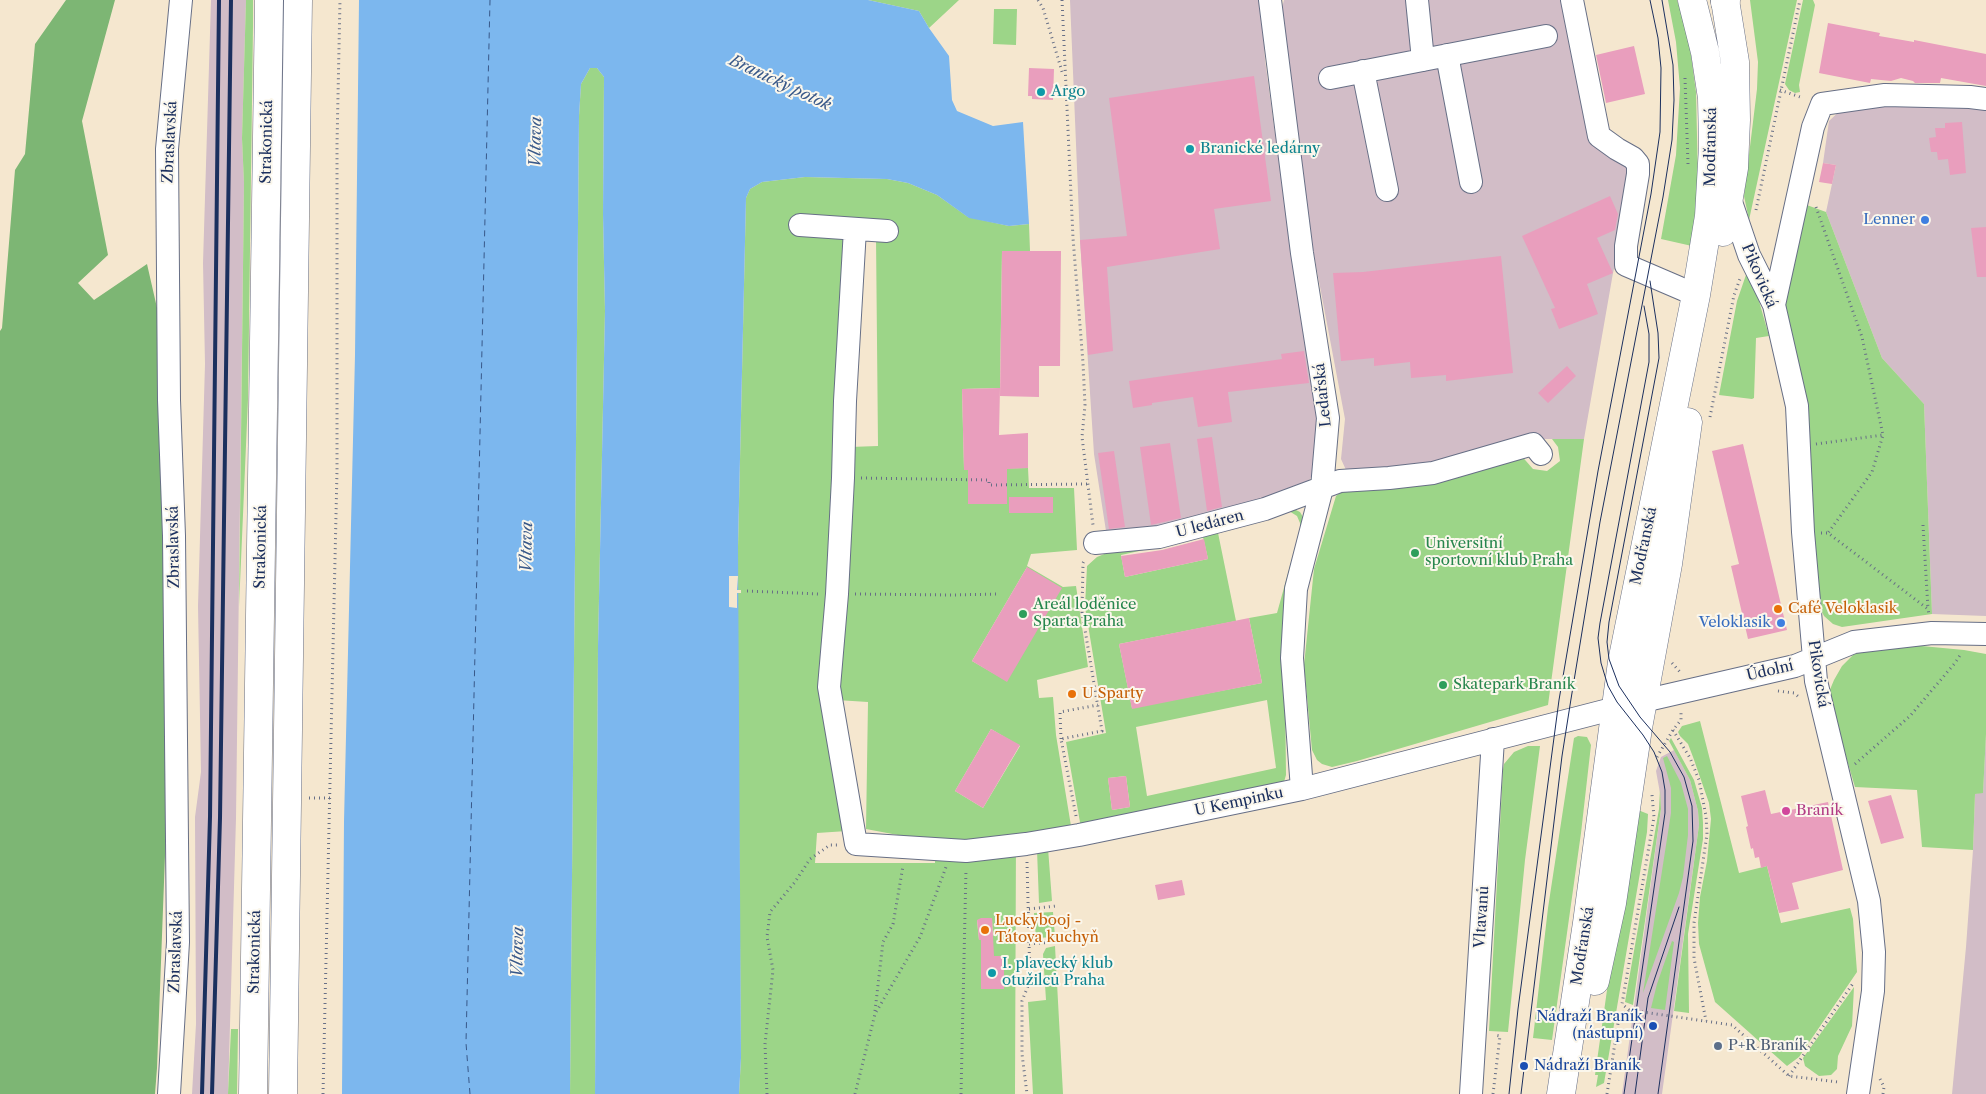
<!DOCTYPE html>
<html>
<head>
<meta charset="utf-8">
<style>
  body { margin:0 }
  canvas { display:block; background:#f5e7cf }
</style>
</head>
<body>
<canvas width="1986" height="1094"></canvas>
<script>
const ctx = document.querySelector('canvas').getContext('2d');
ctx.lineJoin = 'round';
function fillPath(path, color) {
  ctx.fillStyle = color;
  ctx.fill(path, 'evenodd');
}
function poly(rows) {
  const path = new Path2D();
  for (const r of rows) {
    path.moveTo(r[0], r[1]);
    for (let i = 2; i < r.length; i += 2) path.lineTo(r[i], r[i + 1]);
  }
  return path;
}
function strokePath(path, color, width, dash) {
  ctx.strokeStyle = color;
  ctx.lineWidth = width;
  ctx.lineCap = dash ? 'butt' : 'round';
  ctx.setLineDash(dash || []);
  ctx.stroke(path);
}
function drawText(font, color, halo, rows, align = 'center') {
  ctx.font = font + ' "Libre Caslon Text",serif';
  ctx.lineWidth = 4;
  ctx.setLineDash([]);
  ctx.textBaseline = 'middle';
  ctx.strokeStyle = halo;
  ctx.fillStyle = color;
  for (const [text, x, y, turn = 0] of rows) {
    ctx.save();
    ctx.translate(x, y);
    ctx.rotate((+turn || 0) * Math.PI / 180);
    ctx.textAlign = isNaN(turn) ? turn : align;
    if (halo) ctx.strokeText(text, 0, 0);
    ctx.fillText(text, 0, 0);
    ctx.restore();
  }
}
fillPath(poly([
  [211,0,246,0,242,138,244,183,236,818,228,1094,192,1094,196,1024,195,817,201,772,198,606,205,364,203,263],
  [1070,0,1261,0,1265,60,1296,289,1309,351,1318,420,1317,465,1310,479,1297,495,1180,526,1106,531,1094,454,1080,240],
  [1284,0,1566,0,1590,138,1632,165,1624,226,1613,273,1584,439,1522,439,1430,470,1346,470,1341,459,1345,419,1301,186,1282,8],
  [1892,104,1986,106,1986,616,1932,614,1924,404,1882,358,1826,212,1836,165,1823,163,1829,121,1843,108],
  [1986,734,1986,1094,1952,1094,1966,947,1973,850,1975,794,1983,792],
  [1674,750,1690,780,1698,811,1699,825,1662,1094,1622,1094,1661,809,1660,793,1656,771,1661,757]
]), '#d2bdc7');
fillPath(poly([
  [246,0,253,0,253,26,248,399,239,607,244,183,242,138],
  [868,0,959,0,929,28,919,11],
  [1668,0,1677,0,1680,9,1690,48,1696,92,1698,179,1692,246,1661,239,1676,155,1680,88,1676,42],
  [1750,0,1797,0,1749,220,1744,196,1757,89,1758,62],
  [1803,0,1813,0,1815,5,1799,85,1800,92,1795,93,1789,90,1785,84],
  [994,9,1017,9,1016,45,993,44],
  [590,68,597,68,604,77,603,214,605,311,598,646,595,1094,570,1094,579,116,581,84],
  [805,177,887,179,908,183,937,195,968,217,1009,226,1029,224,1030,251,1002,251,1000,388,962,389,964,469,1028,468,1029,488,1074,488,1077,550,1031,554,1027,566,1063,587,1076,586,1088,667,1037,680,1039,698,1053,697,1056,735,1071,826,1016,835,1015,1094,739,1094,741,1058,737,590,746,198,750,189,762,182],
  [876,237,878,446,850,447,865,241],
  [1027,567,1007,681,972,661],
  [821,699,868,702,866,829,935,842,935,863,815,863,817,833,847,831],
  [991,729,1020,746,983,808,955,791],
  [992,919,993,940,979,940,977,920],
  [981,956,1004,957,1004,989,981,989],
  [1804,204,1826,212,1882,358,1924,404,1932,614,1842,627,1833,624,1824,616,1819,606,1780,303],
  [1747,272,1759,301,1769,336,1756,338,1754,398,1752,399,1719,395,1737,301],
  [1552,439,1584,439,1548,705,1357,761,1332,767,1322,764,1317,760,1312,750,1304,665,1314,569,1336,496,1345,489,1519,453,1533,469,1547,471,1560,461,1558,447],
  [1294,509,1300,512,1303,517,1284,612,1286,775,1284,782,1081,828,1066,742,1106,733,1085,607,1087,566,1097,557,1114,550],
  [1289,511,1297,516,1300,523,1300,530,1277,613,1249,618,1262,683,1132,708,1119,644,1236,621,1217,528],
  [1203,537,1208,559,1125,577,1121,555],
  [1267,700,1276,768,1147,796,1136,727],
  [1126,776,1130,807,1112,810,1108,778],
  [1890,643,1964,650,1986,654,1986,734,1983,793,1975,794,1973,850,1922,847,1917,790,1855,787,1830,703,1829,692,1834,680,1842,666,1853,655,1863,650],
  [1700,721,1739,873,1767,866,1781,923,1850,908,1853,919,1857,972,1799,1057,1787,1066,1715,1002,1699,944,1698,923,1700,897,1707,861,1711,819,1709,803,1693,757,1688,744,1680,736,1678,732,1682,726],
  [1578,736,1587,737,1591,745,1581,833,1552,1040,1533,1038,1548,908,1574,738],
  [1671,738,1694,780,1702,808,1703,823,1703,839,1688,934,1689,1013,1674,1011,1699,825,1698,811,1690,780,1669,741],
  [1528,746,1540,746,1525,860,1508,1032,1489,1031,1503,769,1504,764,1514,752],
  [1667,756,1681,783,1685,798,1688,809,1688,835,1683,877,1679,893,1643,993,1671,813,1671,788,1663,758],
  [1660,789,1661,809,1633,1005,1625,1002,1659,809],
  [1638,810,1648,814,1647,832,1604,1083,1596,1087,1598,1075,1595,1075,1608,983],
  [1048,848,1052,901,1039,903,1037,850],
  [1053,912,1055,937,1036,938,1034,913],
  [1672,941,1674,942,1665,1010,1651,1008,1657,984],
  [1055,946,1063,1094,1033,1094,1028,1002,1046,1000,1043,954,1046,948],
  [1854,987,1852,1026,1838,1056,1837,1069,1831,1075,1819,1076,1805,1066,1803,1058],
  [231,1029,238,1029,237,1094,228,1094]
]), '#9cd588');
fillPath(poly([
  [66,0,115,0,82,121,108,255,78,283,94,300,147,264,165,343,168,776,157,1068,155,1094,0,1094,0,331,2,328,15,170,25,154,35,44]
]), '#7db674');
fillPath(poly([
  [359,0,868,0,919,11,929,28,949,56,952,100,957,111,993,126,1023,122,1029,224,1009,226,969,218,937,195,908,183,887,179,805,177,762,182,750,189,746,198,738,545,741,1058,739,1094,595,1094,598,646,605,311,603,214,604,77,597,68,590,68,581,84,579,116,570,1094,342,1094,344,821,355,355]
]), '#7cb7ee');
fillPath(poly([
  [729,576,738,576,737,590,741,590,741,593,737,593,737,608,729,607]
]), '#f5e7cf');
strokePath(poly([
  [470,1094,466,1043,490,0]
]), '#385889', 1, [6, 5]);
fillPath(poly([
  [1828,23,1880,33,1879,36,1914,42,1914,40,1986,54,1986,86,1941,78,1940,83,1915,83,1913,81,1901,78,1891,81,1871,79,1870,83,1819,73],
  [1634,46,1645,94,1606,103,1596,55],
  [1029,68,1054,69,1053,100,1032,99,1032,96,1028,96],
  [1254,76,1271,201,1214,209,1220,249,1107,267,1113,351,1088,355,1080,240,1127,236,1109,98],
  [1962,122,1966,173,1950,175,1948,159,1938,160,1937,152,1931,152,1929,138,1936,137,1935,128,1945,128,1945,123],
  [1823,163,1836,165,1832,184,1819,182],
  [1610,196,1618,214,1615,230,1597,238,1613,273,1587,284,1598,314,1559,329,1551,309,1555,308,1522,236],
  [1986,227,1986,277,1977,277,1971,228],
  [1002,251,1061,251,1060,366,1039,366,1039,397,1000,396],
  [1501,256,1513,373,1446,381,1446,375,1411,378,1410,362,1374,366,1374,358,1341,361,1333,273,1363,272],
  [1304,351,1309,383,1228,392,1232,422,1198,427,1193,397,1152,403,1152,405,1133,408,1129,381,1282,359,1281,354],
  [1567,366,1576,376,1548,403,1538,393],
  [1000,388,999,435,1028,433,1028,468,1007,469,1007,504,968,504,968,470,964,470,962,389],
  [1212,437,1222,507,1207,511,1197,439],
  [1170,443,1181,518,1151,525,1140,447],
  [1743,444,1787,630,1748,639,1731,566,1739,564,1712,451],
  [1114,451,1125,527,1109,529,1098,453],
  [1009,497,1053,497,1053,513,1009,513],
  [1204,539,1208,559,1125,577,1121,556,1162,550],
  [1027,567,1062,588,1007,682,972,661],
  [1249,618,1262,683,1132,709,1119,644],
  [991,729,1020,745,983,808,955,791],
  [1126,776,1130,807,1112,810,1108,778],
  [1765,790,1771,814,1828,802,1843,870,1792,883,1799,909,1779,913,1767,866,1761,868,1759,857,1755,858,1753,848,1751,849,1746,827,1748,826,1741,796],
  [1891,795,1904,838,1881,844,1868,801],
  [1182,880,1185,895,1158,900,1155,885],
  [981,918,992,918,994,956,1004,956,1004,989,981,989,981,940,979,940,977,920]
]), '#e99ebd');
const minor = poly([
  [1270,0,1302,253,1328,418,1322,488,1296,589,1292,658,1302,789],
  [1417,0,1423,60],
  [1572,0,1599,136,1617,149,1633,158,1638,164,1638,174,1626,246,1626,265,1696,295],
  [1447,55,1471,182],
  [1363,71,1387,190],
  [1330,78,1546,36],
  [1730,199,1749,255,1774,305,1797,406,1803,532,1816,681,1869,901,1874,952,1873,991,1858,1094],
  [800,225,887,231],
  [855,229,845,401,843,478,837,594,829,687,856,844,966,851,1026,844,1079,835,1302,789,1616,708],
  [1774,305,1813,127,1822,104,1885,95,1970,97,1986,99],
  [1095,543,1159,537,1265,509,1340,481,1389,478,1433,473,1533,444,1541,454],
  [1643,701,1795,666,1854,642,1932,633,1986,634],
  [169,1094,178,942,174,536,169,400,167,149,181,0],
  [1471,1094,1493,739]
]);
const major = poly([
  [1723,232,1734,168,1736,120,1735,62,1725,0],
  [1595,981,1612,903,1638,728,1668,564,1688,422],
  [253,1094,269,0],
  [283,1094,298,0],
  [1561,1094,1587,923,1622,662,1696,295,1709,216,1713,146,1712,98,1705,52,1692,0]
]);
const highway = poly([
  [1725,2,1726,0]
]);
strokePath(minor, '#676f86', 24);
strokePath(major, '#676f86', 29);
strokePath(highway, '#676f86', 29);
strokePath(poly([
  [1038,0,1043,8,1063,75],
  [1062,0,1073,238,1083,363,1085,405,1082,437,1093,525],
  [1685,78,1688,164],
  [1780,90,1803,98],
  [1816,207,1862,337,1883,435,1872,472,1828,533],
  [1756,210,1800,0],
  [1710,417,1734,295,1740,279],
  [1816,444,1883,435],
  [861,478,989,480,989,485,1087,484],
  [1923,525,1928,609],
  [1821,533,1828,533,1928,609,1929,615],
  [747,591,819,594],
  [855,594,953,595,998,594],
  [1672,663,1681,673],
  [1778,691,1794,693,1800,698],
  [1673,730,1690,758,1699,780,1706,816,1707,834,1694,923,1694,958,1706,1021],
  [1061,739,1060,712,1098,705],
  [1657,757,1673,730,1681,720,1681,713,1684,713],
  [1855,764,1910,716,1955,663,1961,654],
  [309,798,331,798],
  [1076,816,1061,739,1102,731,1082,612,1083,563,1085,559],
  [1027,862,1030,981,1022,1001,1022,1054,1027,1094],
  [1029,909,1056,906],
  [1029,944,1088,939],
  [875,1011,883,942,893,924,903,866],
  [1628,1017,1629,1010,1732,1025,1789,1076,1838,1082],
  [1789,1076,1854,982],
  [1880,1079,1884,1087,1883,1094],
  [323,1094,337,471,337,144,340,0],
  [767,1094,765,1044,773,970,767,937,770,912,795,882,810,859,830,845,838,845],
  [855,1094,875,1014,920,937,946,867],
  [961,1094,966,869],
  [1493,1094,1500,1036,1494,1035],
  [1607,1094,1619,1017,1629,1010,1622,1004,1654,817,1652,795]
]), '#676f86', 3, [1, 4]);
strokePath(minor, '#fff', 22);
strokePath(major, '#fff', 28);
strokePath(highway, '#fff', 28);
strokePath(poly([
  [1650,281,1658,333,1659,358,1609,622,1607,642,1609,659,1619,686,1640,717,1670,752,1684,777,1692,806,1693,841,1658,1094],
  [1509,1094,1518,1009,1559,700,1598,471,1651,194,1660,132,1661,68,1658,38,1650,0],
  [1521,1094,1562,756,1571,699,1600,522,1663,197,1672,140,1674,100,1673,65,1662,0],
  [1624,1094,1665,813,1665,790,1662,772,1654,752,1643,735,1617,702,1608,686,1601,663,1598,638,1600,623,1649,362,1649,334,1644,306],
  [1635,1094,1648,998,1679,907]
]), '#1b2f5e', 1);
strokePath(poly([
  [202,1094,210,817,219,0],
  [212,1094,220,818,231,0]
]), '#1b2f5e', 4);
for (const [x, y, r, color] of [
  [1041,92,5,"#0f9aa8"],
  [1190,149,5,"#0f9aa8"],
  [1925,220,5,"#3f7fe0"],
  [1415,553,5,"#2e9e5b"],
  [1778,609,5,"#e8710a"],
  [1023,614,5,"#2e9e5b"],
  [1781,623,5,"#3f7fe0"],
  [1443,685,5,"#2e9e5b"],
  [1072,694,5,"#e8710a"],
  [1786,811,5,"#d1479c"],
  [985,930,5,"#e8710a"],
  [992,973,5,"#0f9aa8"],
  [1653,1026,5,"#1a4fb4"],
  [1718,1046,5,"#5c6f8a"],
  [1524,1066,5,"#1a4fb4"]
]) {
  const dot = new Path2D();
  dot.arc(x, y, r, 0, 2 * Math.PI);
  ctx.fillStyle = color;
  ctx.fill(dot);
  strokePath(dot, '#fbf7ec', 2);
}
drawText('15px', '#0d838f', '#fbf7ec', [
  ["Argo",1051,92],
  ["Branické ledárny",1200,149],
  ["I. plavecký klub",1002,964],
  ["otužilců Praha",1002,981]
], 'left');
drawText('15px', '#1b2f5e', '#fbf7ec', [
  ["Zbraslavská",170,142,-87],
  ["Strakonická",267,142,-89],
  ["Modřanská",1711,147,-89],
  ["Pikovická",1759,276,67],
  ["Ledařská",1323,395,-96],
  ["U ledáren",1210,524,-15],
  ["Modřanská",1644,546,-78],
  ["Zbraslavská",174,547,-91],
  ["Strakonická",261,547,-89],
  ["Údolní",1770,671,-13],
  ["Pikovická",1818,674,81],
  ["U Kempinku",1239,802,-12],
  ["Vltavanů",1482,917,-86],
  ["Modřanská",1583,946,-81],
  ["Zbraslavská",176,952,-88],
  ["Strakonická",255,952,-89]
]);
drawText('15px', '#366cbe', '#fbf7ec', [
  ["Lenner",1915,220],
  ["Veloklasik",1771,623]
], 'right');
drawText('15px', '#27864d', '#fbf7ec', [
  ["Universitní",1425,544],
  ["sportovní klub Praha",1425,561],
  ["Areál loděnice",1033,605],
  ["Sparta Praha",1033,622],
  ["Skatepark Braník",1453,685]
], 'left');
drawText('15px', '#c56008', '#fbf7ec', [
  ["Café Veloklasik",1788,609],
  ["U Sparty",1082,694],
  ["Luckybooj -",995,921],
  ["Tátova kuchyň",995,938]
], 'left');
drawText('15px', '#b23c85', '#fbf7ec', [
  ["Braník",1796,811]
], 'left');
drawText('15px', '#164399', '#fbf7ec', [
  ["Nádraží Braník",1643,1017],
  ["(nástupní)",1643,1034],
  ["Nádraží Braník",1534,1066,"left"]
], 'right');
drawText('15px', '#4e5e75', '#fbf7ec', [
  ["P+R Braník",1728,1046]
], 'left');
drawText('italic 16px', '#385889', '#fbf7ec', [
  ["Branický potok",780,83,25],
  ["Vltava",536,142,-89],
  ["Vltava",527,547,-89],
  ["Vltava",518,952,-89]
]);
</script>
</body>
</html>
